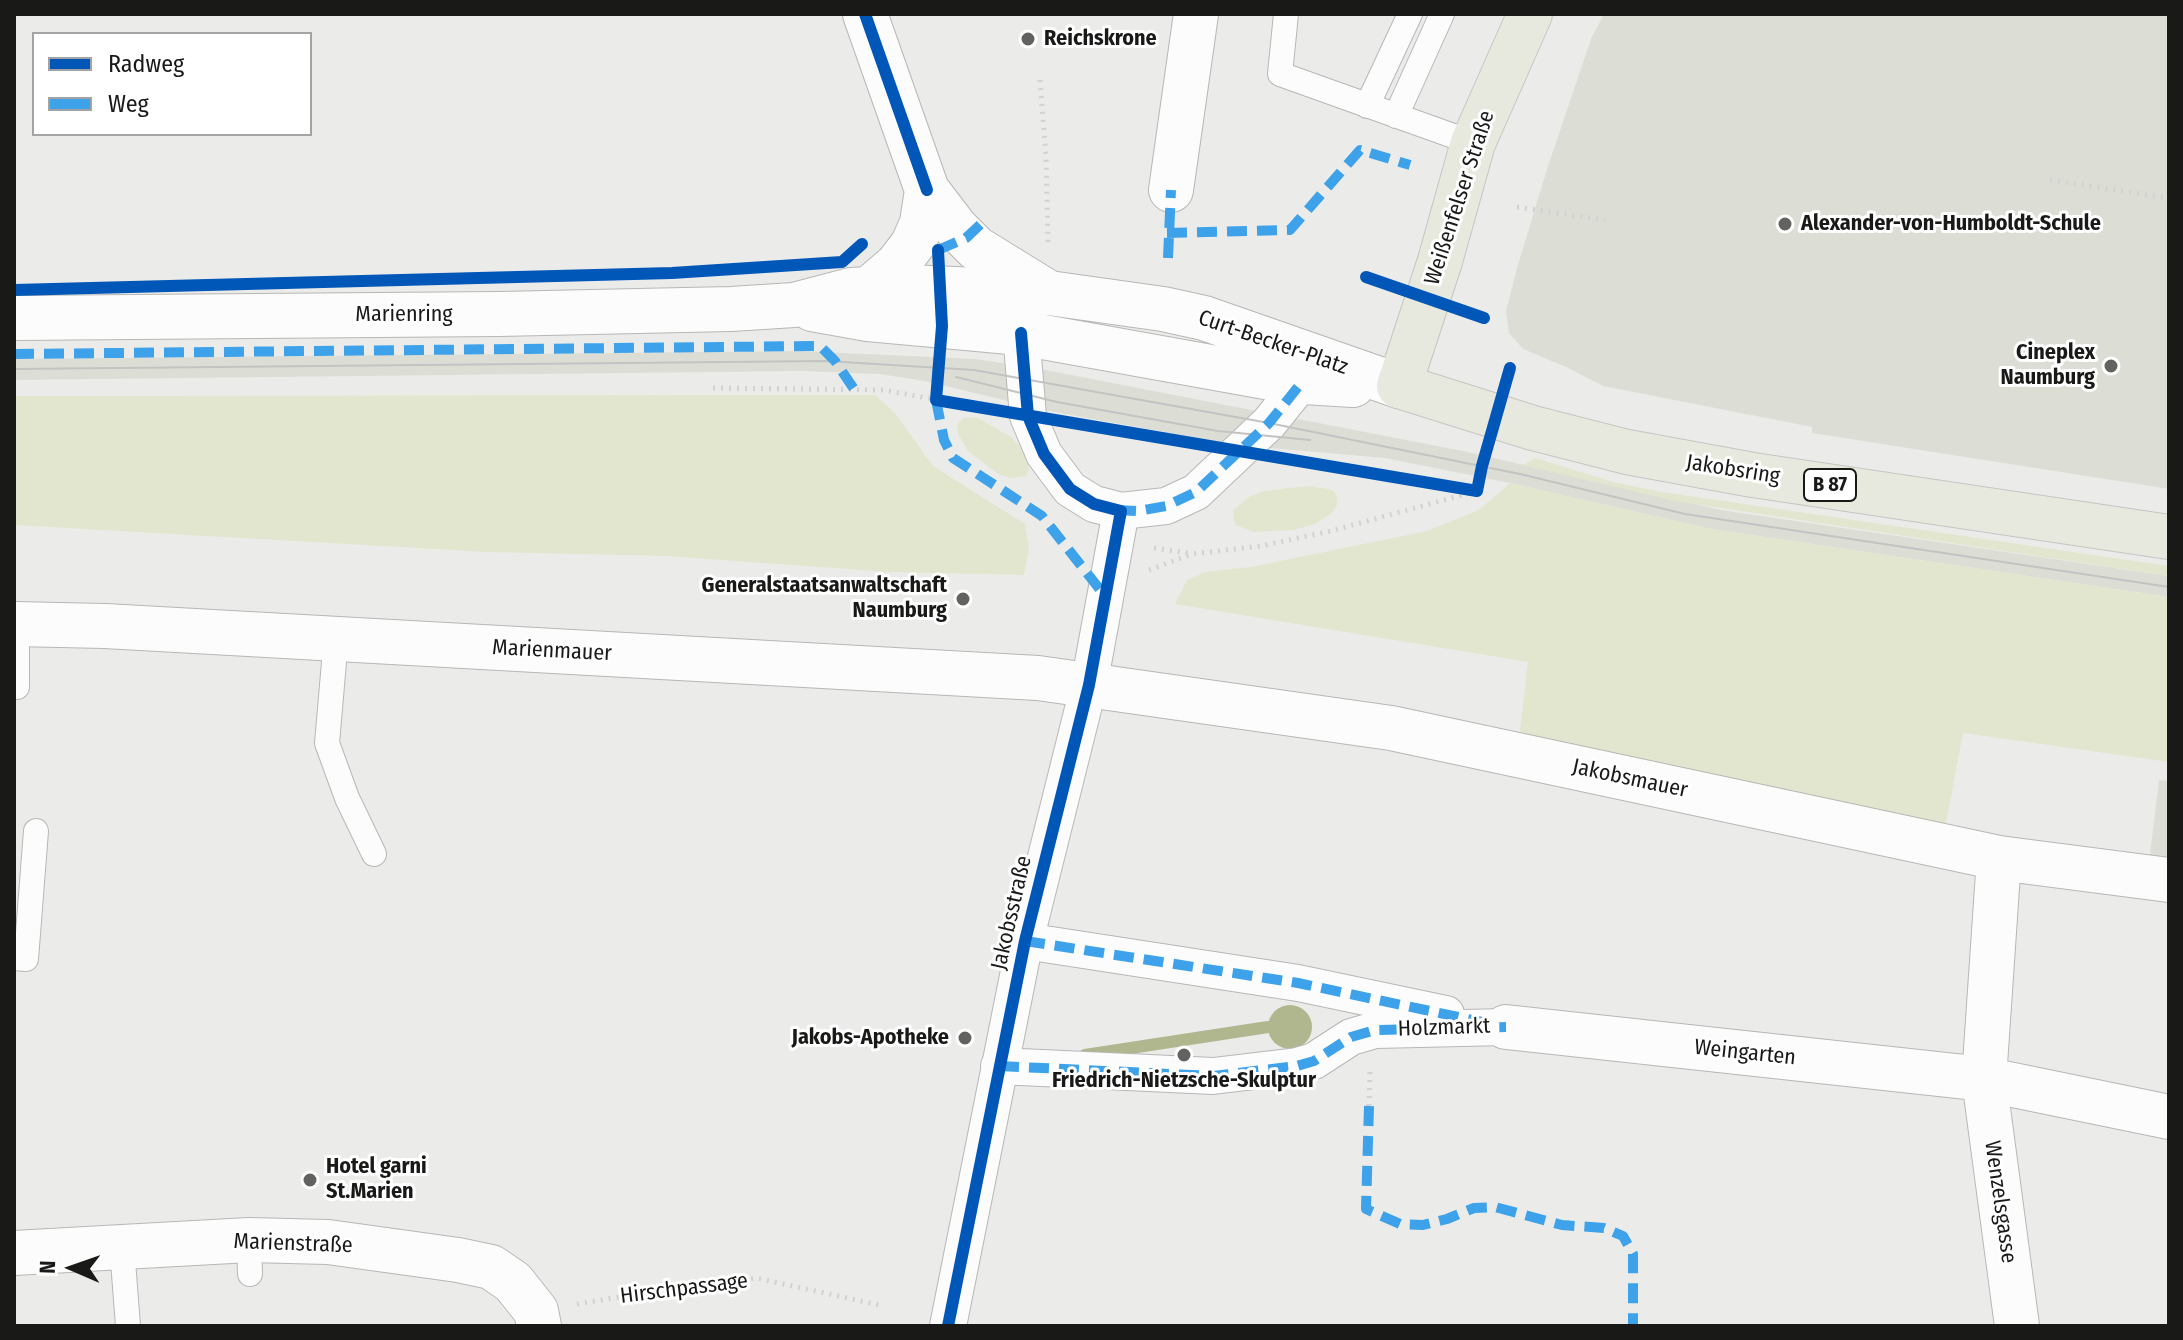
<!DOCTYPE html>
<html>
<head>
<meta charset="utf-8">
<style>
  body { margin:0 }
  #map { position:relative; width:2183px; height:1340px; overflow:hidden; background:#ebece9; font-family:"Fira Sans Condensed",sans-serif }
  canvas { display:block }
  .frame { position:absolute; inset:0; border:16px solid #191918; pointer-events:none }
  .legend { position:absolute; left:32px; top:32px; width:280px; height:104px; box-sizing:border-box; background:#fff; border:2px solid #a3a3a3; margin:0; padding:10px 14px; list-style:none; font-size:24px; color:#191918 }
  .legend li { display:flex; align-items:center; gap:16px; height:40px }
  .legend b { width:40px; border:2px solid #a3a3a3 }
  .north { position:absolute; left:32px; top:1228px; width:80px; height:80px; -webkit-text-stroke:6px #fff; paint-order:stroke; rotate:272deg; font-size:22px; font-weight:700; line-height:32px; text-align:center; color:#191918 }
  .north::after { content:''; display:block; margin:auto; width:28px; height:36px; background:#191918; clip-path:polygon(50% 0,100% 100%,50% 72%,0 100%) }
</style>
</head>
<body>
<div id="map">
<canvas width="2183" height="1340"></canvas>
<div class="frame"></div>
<ul class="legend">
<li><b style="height:10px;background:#0057b8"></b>Radweg</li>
<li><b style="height:10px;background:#3da2ea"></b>Weg</li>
</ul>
<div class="north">N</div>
</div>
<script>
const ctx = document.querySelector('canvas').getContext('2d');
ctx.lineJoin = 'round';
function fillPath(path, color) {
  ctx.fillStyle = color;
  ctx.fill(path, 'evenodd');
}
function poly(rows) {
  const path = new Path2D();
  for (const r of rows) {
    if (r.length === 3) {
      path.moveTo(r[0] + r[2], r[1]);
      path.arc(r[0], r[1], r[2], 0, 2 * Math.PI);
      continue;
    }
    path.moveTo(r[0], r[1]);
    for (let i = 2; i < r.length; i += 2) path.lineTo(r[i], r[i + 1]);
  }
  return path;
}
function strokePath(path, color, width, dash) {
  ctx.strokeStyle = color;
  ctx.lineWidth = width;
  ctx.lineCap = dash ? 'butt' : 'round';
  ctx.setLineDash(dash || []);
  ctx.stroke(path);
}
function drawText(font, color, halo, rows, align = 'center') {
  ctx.font = font + ' "Fira Sans Condensed",sans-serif';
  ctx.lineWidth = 6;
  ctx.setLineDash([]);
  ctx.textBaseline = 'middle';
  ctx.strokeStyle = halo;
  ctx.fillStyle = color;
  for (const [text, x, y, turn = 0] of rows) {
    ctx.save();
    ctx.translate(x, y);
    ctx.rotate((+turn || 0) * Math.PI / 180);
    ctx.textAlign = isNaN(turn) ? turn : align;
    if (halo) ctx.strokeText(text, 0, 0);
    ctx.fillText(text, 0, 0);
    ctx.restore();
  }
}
fillPath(poly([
  [1604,14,2169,14,2169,489,1812,433,1812,427,1603,386,1566,367,1523,349,1509,333,1506,311,1517,268,1548,166,1591,39],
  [802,351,975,359,1030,367,1463,451,1721,510,2169,576,2169,597,1711,529,1510,483,1385,458,1236,445,1049,411,925,381,879,374,802,371,14,380,14,359],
  [2159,780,2169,781,2169,864,2149,862]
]), '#dcded6');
fillPath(poly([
  [875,395,895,413,933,466,1025,524,1029,549,1024,575,890,572,665,556,487,552,14,525,14,396],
  [976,417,1011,437,1025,452,1029,469,1026,476,1010,478,998,474,968,451,958,434,957,425,963,418],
  [1535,458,1613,482,1662,492,2169,566,2169,576,1675,501,1523,465],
  [1510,483,1711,529,2169,597,2169,762,1963,733,1944,834,1518,749,1528,662,1175,604,1187,580,1205,572,1251,567,1427,531,1479,510],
  [1307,486,1329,489,1335,492,1337,499,1337,505,1332,513,1315,524,1294,530,1254,532,1235,525,1233,510,1249,497,1264,491]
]), '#e2e6ce');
fillPath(poly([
  [1290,1027,22]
]), '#b0b68d');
strokePath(poly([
  [1085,1055,1268,1027]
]), '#b0b68d', 12);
const service = poly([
  [1286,14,1280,74,1473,143],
  [1367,106,1410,14],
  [1396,116,1442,14],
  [336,639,327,743,347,798,374,854],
  [14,687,17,687,17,624],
  [14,958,26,959,36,831],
  [249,1240,250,1274],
  [122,1248,128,1326]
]);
const pedestrian = poly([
  [1021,333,1028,416,1044,454,1070,489,1094,504,1121,511,1166,506,1196,492,1269,423,1302,382],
  [1025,941,1298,983,1446,1014],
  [999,1066,1213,1076,1297,1066,1314,1061,1351,1037,1375,1030,1506,1027],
  [948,1326,1025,941,1089,685,1121,511]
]);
const minor = poly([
  [865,14,927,190,956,228,976,248,1049,293],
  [1171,190,1196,14],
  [869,289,897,265,913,244,922,223,927,190],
  [14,624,105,626,1038,678,1391,728,1999,858,2169,880],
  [1999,858,1984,1079,2017,1326],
  [1506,1027,1984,1079,2169,1117],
  [14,1253,249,1240,328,1242,458,1260,491,1267,513,1282,536,1311,539,1326]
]);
const secondary = poly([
  [812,309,868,319,1021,333,1288,381,1353,385],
  [14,318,499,314,731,309,794,305,851,290,907,287,1049,293,1163,309,1204,318,1399,386]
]);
const primary = poly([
  [1530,14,1473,143,1440,261,1399,386,1533,428,1627,452,1753,475,2169,537]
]);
strokePath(service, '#b7b7b5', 26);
strokePath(pedestrian, '#b7b7b5', 38);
strokePath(minor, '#b7b7b5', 46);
strokePath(secondary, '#b7b7b5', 46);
strokePath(primary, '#c5c5c4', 46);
strokePath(poly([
  [1040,80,1046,156,1048,242],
  [2050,180,2169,198],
  [1517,207,1605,220],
  [713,388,883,390,990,409],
  [936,400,937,369],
  [1071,423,1191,443],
  [1288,459,1477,491],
  [1154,548,1188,553],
  [1149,570,1192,554,1261,546,1331,531,1473,492],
  [1369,1106,1370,1071],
  [577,1304,662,1290,756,1278,879,1305]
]), '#d2d2d1', 5, [2, 6]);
strokePath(service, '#fcfcfc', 24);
strokePath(pedestrian, '#fcfcfc', 36);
strokePath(minor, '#fcfcfc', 44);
strokePath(secondary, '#fcfcfc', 44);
strokePath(primary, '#e8e9de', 44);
strokePath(poly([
  [14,369,826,361,974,370,1269,423,1520,474,1685,514,2169,587],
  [956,377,1057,402,1218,431,1310,440]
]), '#c3c3c2', 2);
strokePath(poly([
  [1167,233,1290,230,1360,150,1410,165],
  [938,250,966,238,984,221],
  [1168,258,1171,190],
  [14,354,820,346,835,361,854,389],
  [936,400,944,440,953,458,1042,516,1105,596],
  [1116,510,1138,511,1166,506,1196,492,1269,423,1302,382],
  [1025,941,1298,983,1482,1022],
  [999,1066,1213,1076,1297,1066,1314,1061,1351,1037,1375,1030,1506,1027],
  [1369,1106,1366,1209,1400,1224,1423,1225,1447,1219,1474,1208,1495,1207,1562,1225,1604,1228,1623,1236,1633,1254,1633,1326]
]), '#3da2ea', 10, [20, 10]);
strokePath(poly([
  [865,14,927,190],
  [938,250,942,326,936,400,1477,491,1482,466,1510,368],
  [1366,277,1484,318],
  [14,290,672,273,842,262,862,244],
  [948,1326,1025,941,1089,685,1121,511,1094,504,1070,489,1044,454,1028,416,1021,333]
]), '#0057b8', 12);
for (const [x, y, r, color] of [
  [1028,39,8,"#626361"],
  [1785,224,8,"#626361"],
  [2111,366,8,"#626361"],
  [963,599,8,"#626361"],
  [965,1038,8,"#626361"],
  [1184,1055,8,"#626361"],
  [310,1180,8,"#626361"]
]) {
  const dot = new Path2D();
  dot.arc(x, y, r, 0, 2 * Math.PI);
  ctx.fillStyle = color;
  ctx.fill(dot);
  strokePath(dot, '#fff', 3);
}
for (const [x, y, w] of [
  [1830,485,52]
]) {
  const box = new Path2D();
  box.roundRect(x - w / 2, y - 16, w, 32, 6);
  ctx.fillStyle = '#fff';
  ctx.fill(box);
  strokePath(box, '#191918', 2);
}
drawText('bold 20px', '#191918', null, [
  ["B 87",1830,485]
]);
drawText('bold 22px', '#191918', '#fff', [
  ["Reichskrone",1044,39],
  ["Alexander-von-Humboldt-Schule",1801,224],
  ["Cineplex",2095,353,"right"],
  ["Naumburg",2095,378,"right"],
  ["Generalstaatsanwaltschaft",947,586,"right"],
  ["Naumburg",947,611,"right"],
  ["Jakobs-Apotheke",949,1038,"right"],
  ["Friedrich-Nietzsche-Skulptur",1184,1081,"center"],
  ["Hotel garni",326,1167],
  ["St.Marien",326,1192]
], 'left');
drawText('22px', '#191918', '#fff', [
  ["Weißenfelser Straße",1460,198,-72],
  ["Marienring",404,315],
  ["Curt-Becker-Platz",1273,343,19],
  ["Jakobsring",1733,470,9],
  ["Marienmauer",552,651,3],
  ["Jakobsmauer",1630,779,12],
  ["Jakobsstraße",1012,913,-77],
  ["Holzmarkt",1444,1028,-2],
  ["Weingarten",1745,1053,6],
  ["Wenzelsgasse",2000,1202,82],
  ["Marienstraße",293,1244,2],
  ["Hirschpassage",684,1289,-7]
]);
</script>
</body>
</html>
